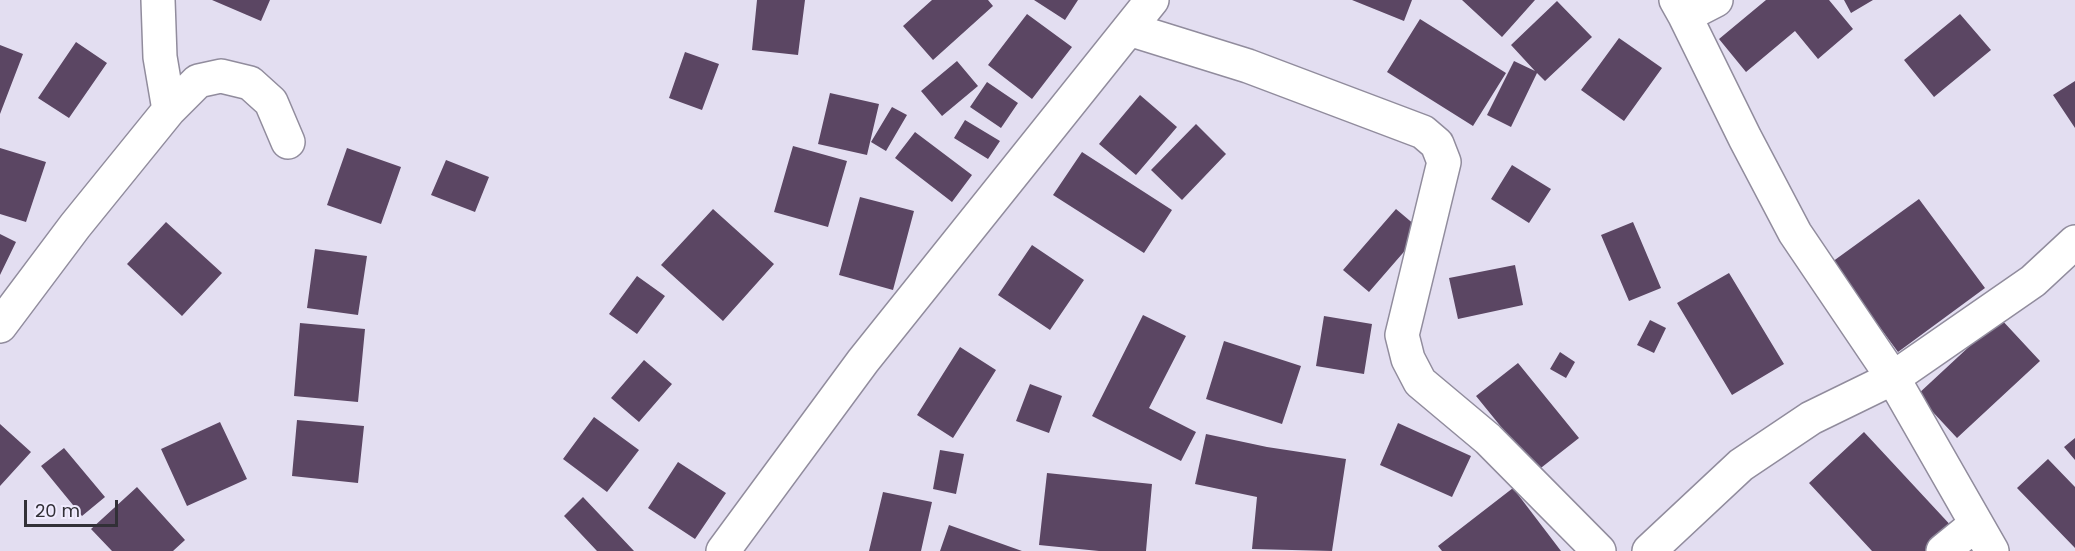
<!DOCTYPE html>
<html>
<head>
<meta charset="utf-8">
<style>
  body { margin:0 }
  #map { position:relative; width:2075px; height:551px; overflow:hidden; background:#e3def1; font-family:Poppins,sans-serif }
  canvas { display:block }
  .scale { position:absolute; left:24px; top:500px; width:94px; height:27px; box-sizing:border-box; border:3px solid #323037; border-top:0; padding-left:8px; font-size:18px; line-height:21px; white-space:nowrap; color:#323037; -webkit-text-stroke:4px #f0ebfe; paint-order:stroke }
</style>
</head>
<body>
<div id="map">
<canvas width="2075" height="551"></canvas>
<div class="scale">20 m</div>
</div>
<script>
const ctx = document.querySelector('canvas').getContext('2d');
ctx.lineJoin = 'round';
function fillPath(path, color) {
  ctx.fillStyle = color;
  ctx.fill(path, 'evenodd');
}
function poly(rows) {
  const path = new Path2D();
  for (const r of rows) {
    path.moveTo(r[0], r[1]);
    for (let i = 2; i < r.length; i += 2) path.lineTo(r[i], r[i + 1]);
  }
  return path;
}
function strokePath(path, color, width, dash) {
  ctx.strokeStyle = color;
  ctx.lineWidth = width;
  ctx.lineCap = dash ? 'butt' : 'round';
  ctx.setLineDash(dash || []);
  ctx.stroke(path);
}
fillPath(poly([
  [212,0,270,0,261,21],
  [757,0,805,0,798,55,752,50],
  [932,0,988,0,993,6,933,60,903,26],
  [1034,0,1078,0,1065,20],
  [1352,0,1412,0,1404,21],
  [1462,0,1535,0,1502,37],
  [1766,0,1829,0,1853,29,1818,59,1795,31,1746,72,1719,39],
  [1844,0,1873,0,1851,13],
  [1557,1,1592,37,1545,81,1537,73,1511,127,1487,115,1514,61,1535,71,1511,45],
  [1027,14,1072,47,1032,99,988,65],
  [1960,14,1991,50,1934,97,1904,60],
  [1420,19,1506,73,1473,126,1387,72],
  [1619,38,1662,68,1624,121,1581,90],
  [76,42,107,63,69,118,38,98],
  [0,45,23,54,0,114],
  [685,52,719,64,702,110,669,98],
  [957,61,978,86,942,116,921,91],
  [2075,81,2075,128,2053,95],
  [987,82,1018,103,1001,128,970,107],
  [830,93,879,104,867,155,818,144],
  [1140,95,1177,127,1136,175,1099,144],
  [892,107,907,115,886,151,871,142],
  [965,120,1000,141,988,159,954,138],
  [1196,124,1226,154,1182,200,1151,170],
  [915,132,972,175,952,202,895,158],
  [793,146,847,161,828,227,774,212],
  [0,148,46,162,26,222,0,214],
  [347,148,401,167,381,224,327,205],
  [1082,152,1172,210,1144,253,1053,195],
  [446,160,489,177,475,212,431,195],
  [1512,165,1551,189,1529,223,1491,199],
  [860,197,914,211,893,290,839,275],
  [1919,199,1985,288,1898,352,1832,262],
  [713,209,774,264,723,321,661,265],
  [1396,209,1422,231,1369,292,1343,270],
  [166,222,222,273,182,316,127,264],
  [1633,222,1661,288,1629,301,1601,235],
  [0,234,16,242,0,275],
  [1032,245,1084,280,1050,330,998,295],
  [315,249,367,256,358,315,307,308],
  [1515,265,1523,305,1458,319,1449,278],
  [1729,273,1784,364,1732,395,1677,303],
  [637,276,665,296,637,334,609,314],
  [1143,315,1186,336,1149,408,1196,432,1181,461,1092,416],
  [1324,316,1372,324,1364,374,1316,366],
  [2000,318,2040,361,1957,438,1917,395],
  [1650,320,1666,328,1654,353,1637,345],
  [300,323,365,329,358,402,294,396],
  [1224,341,1301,366,1282,424,1206,399],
  [960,347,996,370,953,438,917,415],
  [1560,352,1575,362,1566,378,1550,369],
  [644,360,672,384,639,422,611,398],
  [1518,363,1579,438,1537,471,1476,396],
  [1030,384,1062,396,1049,433,1016,421],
  [594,417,639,450,607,492,563,459],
  [297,420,364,426,358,483,292,476],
  [220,422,247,479,187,506,161,449],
  [1398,423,1471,456,1452,497,1380,465],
  [0,424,31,452,0,486],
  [1864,432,1955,530,1932,551,1872,551,1809,483],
  [1206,434,1267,447,1346,459,1332,551,1252,549,1257,497,1195,484],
  [2075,438,2075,460,2064,447],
  [64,448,105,497,82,516,41,466],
  [940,450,964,454,956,494,933,489],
  [2048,459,2075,487,2075,548,2017,488],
  [678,462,726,493,695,539,648,508],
  [1047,473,1152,484,1146,551,1099,551,1039,545],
  [137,487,185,540,173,551,112,551,91,529],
  [1513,488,1561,551,1442,551,1438,546],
  [883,492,932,502,921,551,869,551],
  [583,497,634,551,597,551,564,516],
  [949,525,1022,551,940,551]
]), '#5b4663');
const minor = poly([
  [158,0,160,57,169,110],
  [1676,0,1685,16,1716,0],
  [1129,29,1248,66,1423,132,1437,144,1444,162,1402,335,1408,359,1420,382,1488,439,1599,551],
  [0,326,75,226,169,110,198,81,221,76,250,83,271,102,288,142],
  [723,551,863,361,1152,0],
  [1649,551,1741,465,1811,418,1893,378,1795,233,1745,138,1685,16],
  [1943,551,1976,524],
  [1992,551,1893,378,2033,281,2075,242]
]);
strokePath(minor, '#918c9d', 36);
strokePath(minor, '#fff', 33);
</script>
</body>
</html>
